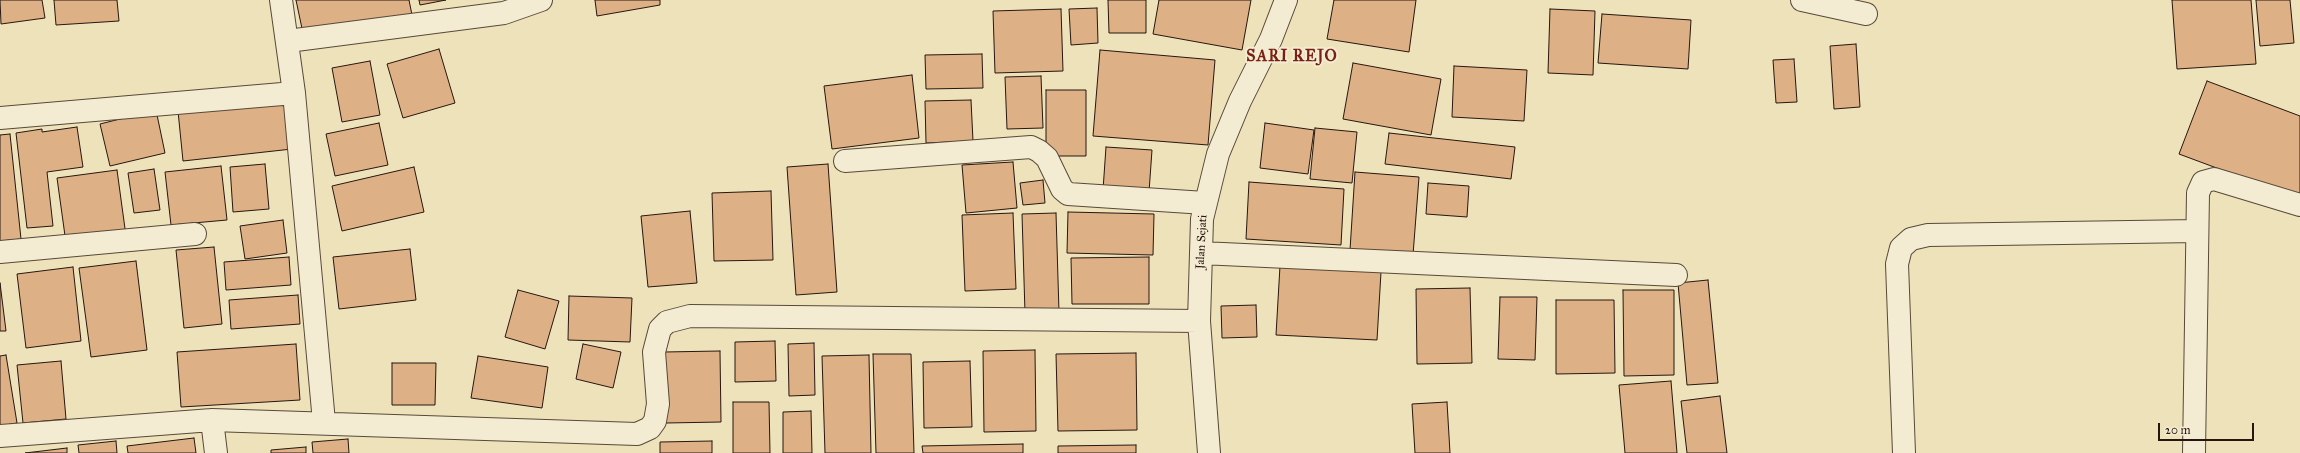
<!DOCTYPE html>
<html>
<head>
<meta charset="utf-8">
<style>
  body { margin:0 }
  #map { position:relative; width:2300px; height:453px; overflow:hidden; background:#ede2b9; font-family:"IM FELL Great Primer",serif }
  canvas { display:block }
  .scale { position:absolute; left:2158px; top:423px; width:96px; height:18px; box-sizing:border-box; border:2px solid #271610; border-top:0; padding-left:5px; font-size:12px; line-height:14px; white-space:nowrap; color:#271610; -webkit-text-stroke:3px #f3ecd2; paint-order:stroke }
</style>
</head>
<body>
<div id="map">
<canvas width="2300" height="453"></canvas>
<div class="scale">20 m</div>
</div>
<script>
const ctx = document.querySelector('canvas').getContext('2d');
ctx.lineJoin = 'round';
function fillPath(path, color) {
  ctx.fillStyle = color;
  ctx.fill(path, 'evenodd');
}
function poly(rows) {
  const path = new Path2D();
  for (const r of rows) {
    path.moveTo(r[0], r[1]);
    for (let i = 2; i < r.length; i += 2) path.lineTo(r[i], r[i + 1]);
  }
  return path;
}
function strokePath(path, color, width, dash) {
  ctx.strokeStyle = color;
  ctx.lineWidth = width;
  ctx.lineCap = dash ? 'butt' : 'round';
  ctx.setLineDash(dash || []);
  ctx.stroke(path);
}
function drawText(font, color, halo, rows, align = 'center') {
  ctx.font = font + ' "IM FELL Great Primer",serif';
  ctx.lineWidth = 4;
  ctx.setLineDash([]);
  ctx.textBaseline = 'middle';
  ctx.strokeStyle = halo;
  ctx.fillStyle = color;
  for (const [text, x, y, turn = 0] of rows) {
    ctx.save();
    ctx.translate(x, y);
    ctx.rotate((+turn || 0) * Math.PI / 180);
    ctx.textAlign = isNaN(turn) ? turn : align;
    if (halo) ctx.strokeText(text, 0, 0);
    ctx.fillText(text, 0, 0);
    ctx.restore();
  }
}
const building = poly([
  [0,0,42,0,45,18,1,24,0,0],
  [54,0,117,0,119,21,56,25,54,0],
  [296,0,409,0,412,15,304,38,296,0],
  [419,0,446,0,420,5,419,0],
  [595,0,660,0,660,5,597,16,595,0],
  [1108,0,1146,0,1146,33,1109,33,1108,0],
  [1159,0,1251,0,1242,50,1153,34,1159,0],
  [1334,0,1416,0,1409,52,1327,39,1334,0],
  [2172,0,2251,0,2256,64,2177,69,2172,0],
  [2256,0,2290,0,2294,43,2260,46,2256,0],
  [1097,8,1098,43,1071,45,1069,9,1097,8],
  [1061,9,1063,71,995,73,993,11,1061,9],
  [1550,9,1595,11,1593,75,1548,73,1550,9],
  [1602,14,1691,20,1688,69,1598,63,1602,14],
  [1856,44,1860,107,1834,109,1830,46,1856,44],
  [439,49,455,103,403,118,387,64,439,49],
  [1100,50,1215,60,1208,145,1093,136,1100,50],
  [982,54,983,88,926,89,925,55,982,54],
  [1794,59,1797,102,1776,103,1773,60,1794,59],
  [370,61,380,115,342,122,332,68,370,61],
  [1353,63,1441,79,1431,135,1343,119,1353,63],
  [1454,66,1527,70,1524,121,1452,117,1454,66],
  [912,75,919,138,832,149,824,86,912,75],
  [1041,76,1043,128,1007,129,1005,77,1041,76],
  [2207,81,2300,116,2300,199,2179,154,2207,81],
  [1046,90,1086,90,1086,156,1046,156,1046,90],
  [286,99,292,149,183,161,178,111,286,99],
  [971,100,973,141,926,143,925,101,971,100],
  [156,110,165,153,110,166,100,124,156,110],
  [379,123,388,165,335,176,326,134,379,123],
  [1265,123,1314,130,1308,174,1260,168,1265,123],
  [77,127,83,167,47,172,53,226,27,228,16,133,42,129,42,132,77,127],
  [1315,128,1357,132,1352,183,1310,179,1315,128],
  [1389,133,1515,147,1511,179,1385,164,1389,133],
  [10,134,21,239,0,241,0,135,10,134],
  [1106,147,1152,150,1149,192,1103,190,1106,147],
  [1013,162,1017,208,966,213,962,165,1013,162],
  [265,164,269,209,233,212,230,167,265,164],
  [828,164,837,292,796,295,787,167,828,164],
  [221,166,227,220,171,225,165,172,221,166],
  [414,167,424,212,342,231,332,186,414,167],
  [154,169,160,210,134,213,128,173,154,169],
  [117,170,126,236,66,243,57,178,117,170],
  [1355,172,1419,177,1413,255,1350,250,1355,172],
  [1043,180,1045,203,1023,205,1020,183,1043,180],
  [1249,182,1344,189,1341,245,1246,239,1249,182],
  [1428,183,1469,186,1467,217,1426,214,1428,183],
  [771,191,773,260,714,261,712,193,771,191],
  [690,211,697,283,648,287,641,216,690,211],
  [1068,212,1154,214,1153,255,1067,253,1068,212],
  [1013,213,1016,289,965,291,962,215,1013,213],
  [1056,213,1059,312,1025,313,1022,214,1056,213],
  [283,220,287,253,245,259,240,226,283,220],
  [214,247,222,324,184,328,176,250,214,247],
  [410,249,416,300,339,309,333,257,410,249],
  [289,257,291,285,226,290,224,262,289,257],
  [1149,257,1149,304,1072,304,1071,258,1149,257],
  [136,261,147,350,91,357,79,268,136,261],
  [1280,266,1381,272,1377,340,1276,335,1280,266],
  [73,267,81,341,26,348,17,274,73,267],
  [1708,280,1718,383,1687,385,1678,283,1708,280],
  [0,283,6,331,0,331,0,283],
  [1470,288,1472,363,1417,364,1416,289,1470,288],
  [518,290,559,301,545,349,505,337,518,290],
  [1623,290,1674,290,1674,375,1624,376,1623,290],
  [298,295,300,324,231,329,229,300,298,295],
  [569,296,632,298,630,342,568,340,569,296],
  [1500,297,1537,297,1535,360,1498,359,1500,297],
  [1556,300,1614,300,1615,373,1556,374,1556,300],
  [1256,305,1257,337,1222,338,1221,306,1256,305],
  [775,341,776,381,735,382,735,342,775,341],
  [814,343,815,395,789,396,788,344,814,343],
  [296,344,300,400,181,407,177,352,296,344],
  [583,344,621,352,613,388,576,379,583,344],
  [1035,350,1036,431,984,432,983,351,1035,350],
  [720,351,721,422,666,423,664,352,720,351],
  [1136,353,1137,430,1058,431,1056,354,1136,353],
  [873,354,911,354,914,453,876,453,873,354],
  [6,355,17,423,0,426,0,356,6,355],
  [869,355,871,453,825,453,822,356,869,355],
  [478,356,548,367,542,408,471,398,478,356],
  [61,361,66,419,23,423,17,365,61,361],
  [970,361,972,427,924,428,923,362,970,361],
  [392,363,436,363,435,405,392,405,392,363],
  [1671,381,1677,453,1625,453,1619,385,1671,381],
  [1720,396,1727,453,1687,453,1681,401,1720,396],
  [733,402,769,402,770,453,733,453,733,402],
  [1447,402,1450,453,1415,453,1412,404,1447,402],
  [811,411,812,453,783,453,783,412,811,411],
  [194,438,196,453,128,453,127,446,194,438],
  [348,439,349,453,313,453,312,442,348,439],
  [116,441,117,453,79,453,78,445,116,441],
  [712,441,712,453,660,453,660,442,712,441],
  [1023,444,1023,453,923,453,922,446,1023,444],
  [1136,445,1136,453,1058,453,1058,446,1136,445],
  [306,447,306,453,271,453,271,450,306,447],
  [67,448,67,453,25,453,67,448]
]);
fillPath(building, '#ddb086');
strokePath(building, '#271610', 1);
const minor = poly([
  [281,0,294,93,324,422],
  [1802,0,1866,14],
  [288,41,504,13,541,0],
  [0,118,294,93],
  [845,161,1031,147,1039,151,1047,158,1062,189,1068,194,1205,203],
  [0,252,195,234],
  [1201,253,1676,275],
  [212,420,216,453],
  [0,436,212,420,637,434,650,428,655,421,658,404,654,352,660,329,667,322,690,316,1199,321],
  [1209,453,1199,321,1202,219,1218,154,1240,101,1271,39,1286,0],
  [1904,453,1897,264,1901,248,1911,239,1928,235,2197,231],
  [2194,453,2198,193,2203,182,2214,179,2300,205]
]);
strokePath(minor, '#58493a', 24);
strokePath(minor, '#f3ecd2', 22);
drawText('12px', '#271610', '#f3ecd2', [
  ["Jalan Sejati",1202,242,-87]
]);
ctx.letterSpacing = '1px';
drawText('bold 16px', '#7a1f14', '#f3ecd2', [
  ["SARI REJO",1292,57]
]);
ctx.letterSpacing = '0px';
</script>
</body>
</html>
